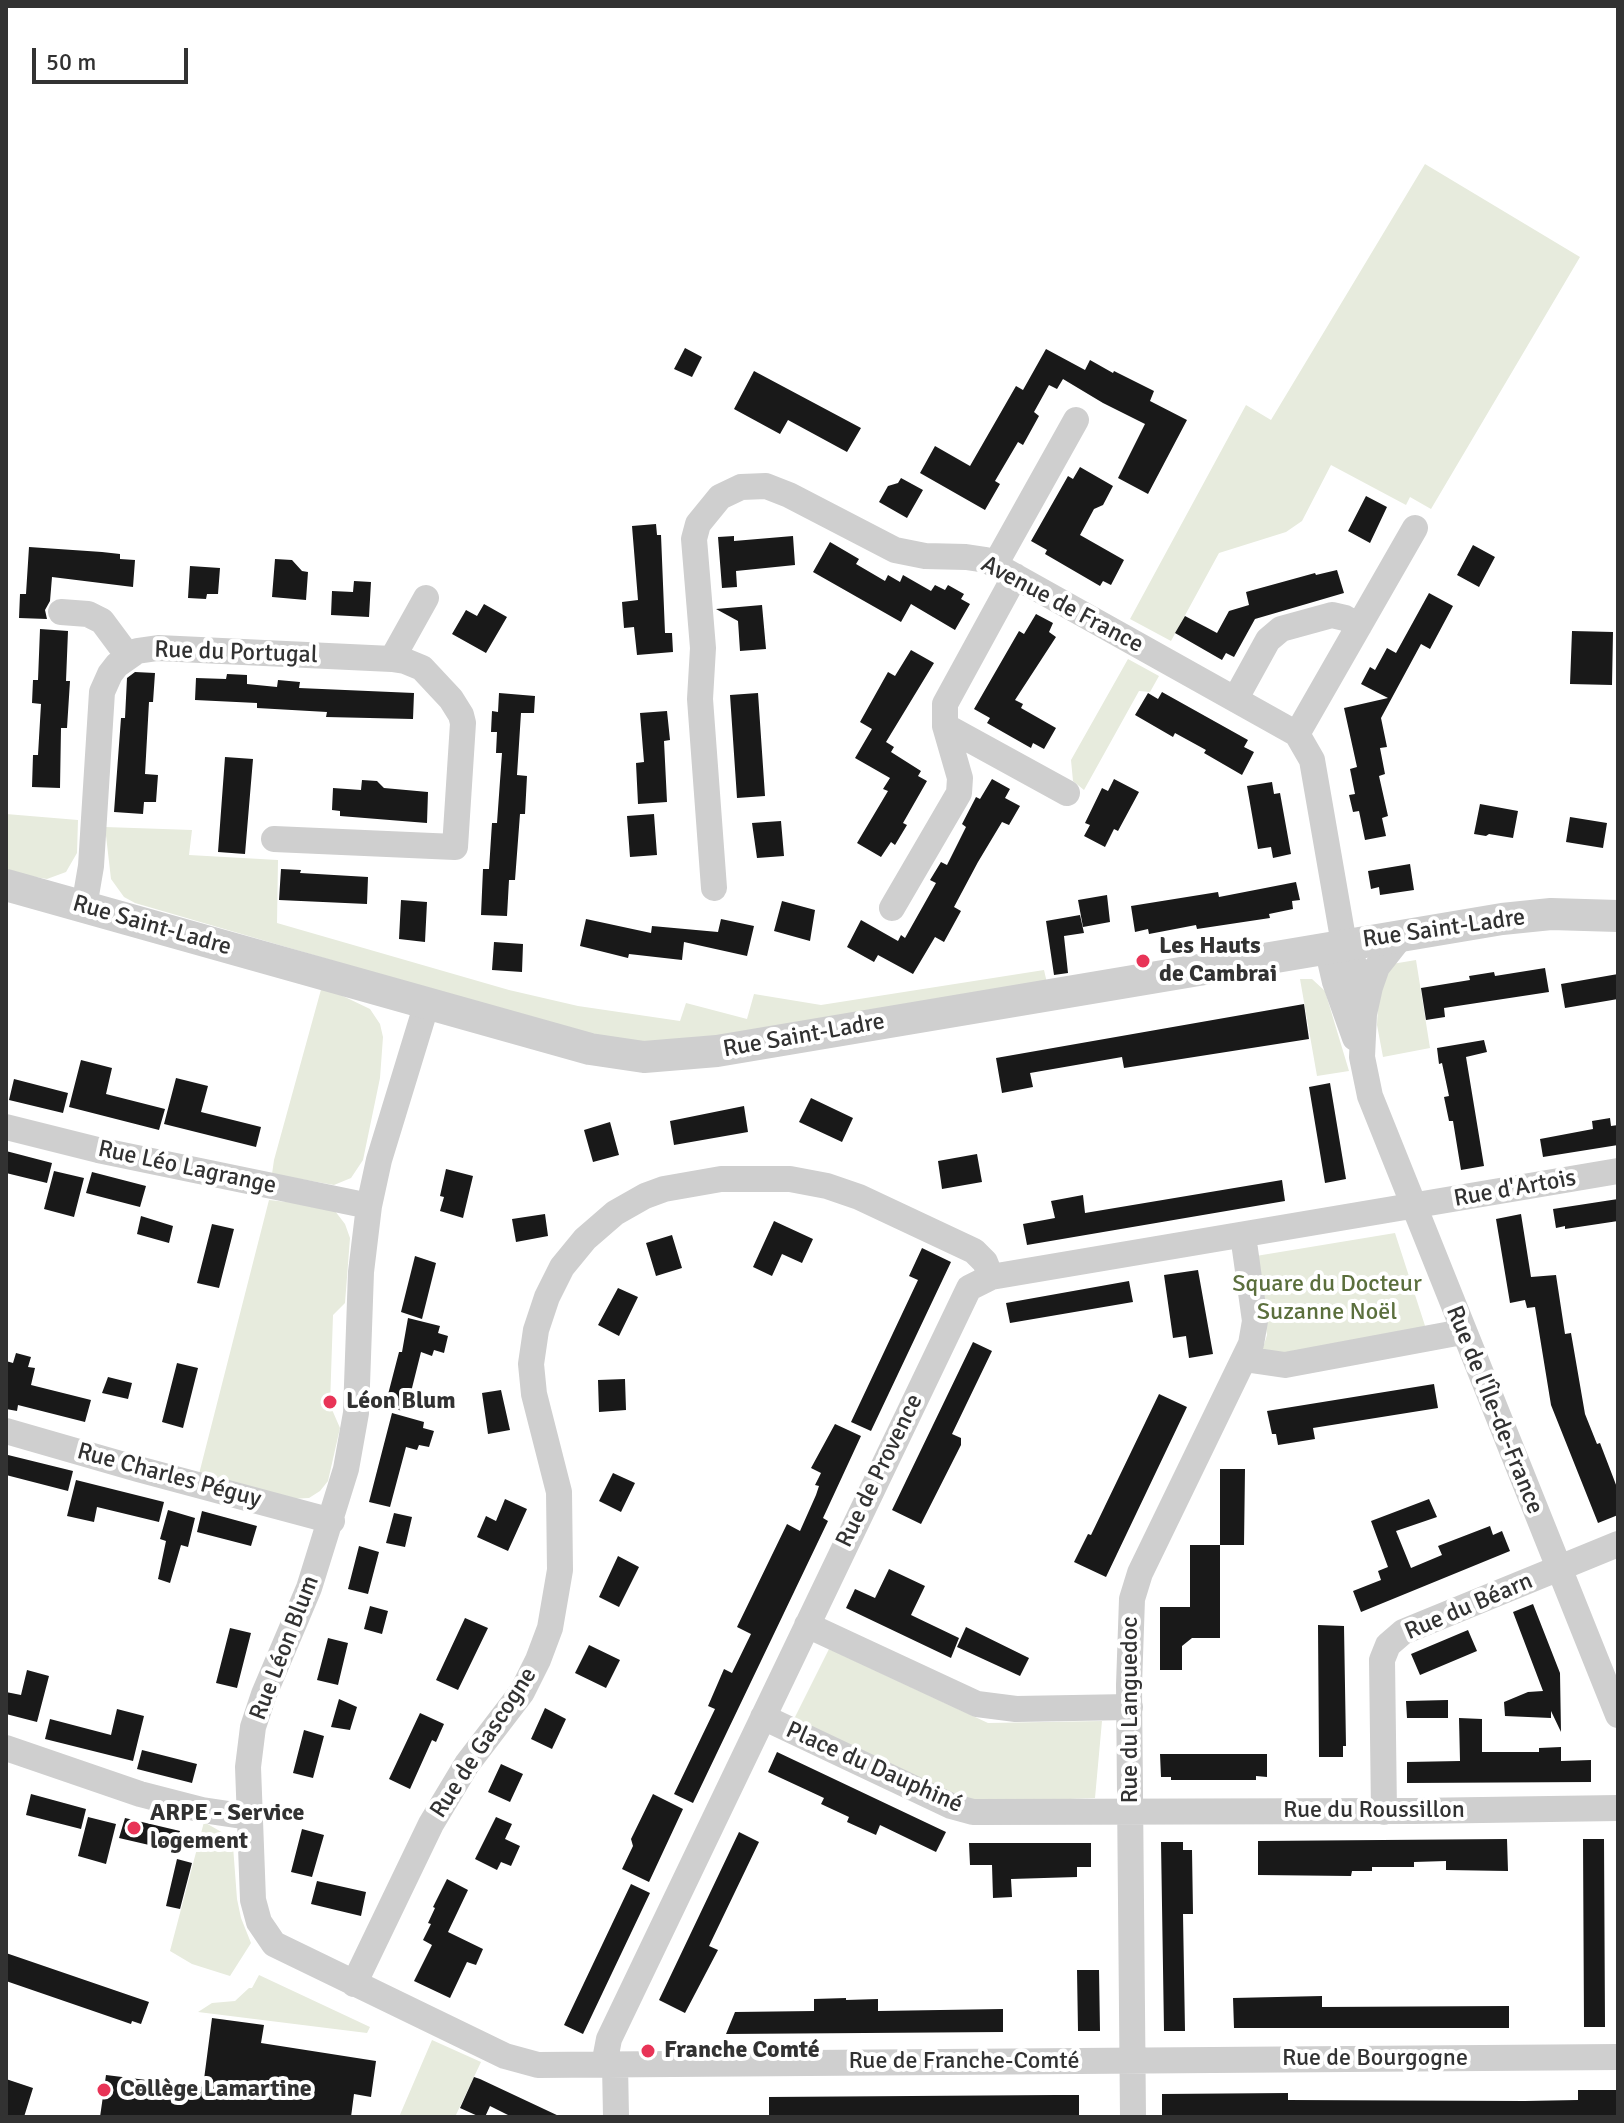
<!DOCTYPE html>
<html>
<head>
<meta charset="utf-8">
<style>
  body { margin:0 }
  #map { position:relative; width:1624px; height:2123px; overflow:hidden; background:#fff; font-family:Signika,sans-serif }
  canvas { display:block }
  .frame { position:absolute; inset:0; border:8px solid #323232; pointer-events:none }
  .scale { position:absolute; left:32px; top:48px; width:156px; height:36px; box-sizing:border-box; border:4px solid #323232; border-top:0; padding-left:10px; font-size:24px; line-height:28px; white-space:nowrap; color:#323232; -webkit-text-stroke:6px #fff; paint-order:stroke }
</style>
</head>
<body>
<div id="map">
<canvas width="1624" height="2123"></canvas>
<div class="frame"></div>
<div class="scale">50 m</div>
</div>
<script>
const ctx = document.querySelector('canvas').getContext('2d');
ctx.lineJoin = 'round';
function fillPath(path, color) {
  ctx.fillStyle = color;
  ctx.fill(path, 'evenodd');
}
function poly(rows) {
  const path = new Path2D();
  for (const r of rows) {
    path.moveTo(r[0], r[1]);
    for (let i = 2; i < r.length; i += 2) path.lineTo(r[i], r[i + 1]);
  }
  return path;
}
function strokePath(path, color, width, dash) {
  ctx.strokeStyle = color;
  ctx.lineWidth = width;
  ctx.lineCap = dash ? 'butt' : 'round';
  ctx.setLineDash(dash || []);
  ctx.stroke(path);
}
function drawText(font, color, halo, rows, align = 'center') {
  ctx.font = font + ' Signika,sans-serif';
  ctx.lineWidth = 8;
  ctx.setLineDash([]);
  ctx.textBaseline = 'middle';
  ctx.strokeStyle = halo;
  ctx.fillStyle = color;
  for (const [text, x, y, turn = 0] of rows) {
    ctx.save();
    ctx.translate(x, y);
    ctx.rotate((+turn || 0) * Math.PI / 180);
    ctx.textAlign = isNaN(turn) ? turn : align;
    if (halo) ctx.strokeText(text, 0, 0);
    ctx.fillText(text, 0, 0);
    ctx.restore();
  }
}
fillPath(poly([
  [1425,164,1580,257,1431,509,1410,497,1406,505,1331,465,1302,521,1286,532,1219,553,1171,641,1130,619,1246,405,1271,420],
  [1128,659,1159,676,1150,692,1139,691,1084,790,1073,781,1071,760],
  [6,814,78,820,77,853,66,872,47,879,6,872],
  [105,827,192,830,189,855,278,860,277,923,509,990,578,1006,680,1021,686,1003,747,1019,754,994,821,1005,1044,970,1047,983,677,1045,616,1043,135,903,124,897,111,879],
  [1416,960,1430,1048,1383,1057,1377,1025,1378,1004,1387,971,1392,964],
  [1300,979,1312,979,1325,991,1349,1071,1317,1076],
  [322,986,370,1009,380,1024,383,1037,380,1078,363,1160,351,1178,334,1185,272,1174,274,1160],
  [269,1200,323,1206,335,1211,345,1224,350,1238,345,1303,333,1315,330,1405,340,1428,328,1481,320,1491,309,1498,290,1499,199,1474],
  [1395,1233,1428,1335,1279,1362,1261,1354,1267,1335,1256,1256],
  [829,1649,988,1723,1102,1721,1095,1798,970,1803,794,1719],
  [204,1822,225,1834,233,1846,237,1899,241,1918,251,1943,230,1976,192,1964,170,1951],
  [259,1975,370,2027,367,2033,198,2012,212,2003,235,2001,249,1988,252,1988],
  [432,2040,481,2062,455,2117,399,2117]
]), '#e7ebdd');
fillPath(poly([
  [685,348,702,357,692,377,674,369],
  [1046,349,1085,370,1090,360,1113,373,1114,371,1154,391,1150,401,1187,420,1148,494,1118,478,1145,424,1103,403,1063,379,1057,389,1049,385,1034,412,1039,416,1023,445,1018,442,995,481,1000,484,985,510,920,473,935,446,970,466,1016,386,1023,390],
  [754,371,861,428,847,452,788,420,780,434,734,409],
  [1080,467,1113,486,1103,505,1094,509,1080,535,1124,560,1111,585,1103,581,1100,586,1045,554,1047,550,1031,541,1068,476,1073,479],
  [901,478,923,490,907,518,879,502,888,486,898,483],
  [1366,496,1387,507,1370,543,1348,531],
  [656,524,657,535,661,535,665,633,672,633,673,652,637,655,634,627,624,628,622,602,638,600,632,526],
  [734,536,734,541,793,536,795,565,736,571,737,587,722,588,718,537],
  [830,542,859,559,856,564,885,581,888,575,900,582,903,575,931,591,935,585,945,590,948,585,964,594,961,599,970,604,955,630,911,604,901,622,813,572],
  [1473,545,1495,557,1479,587,1457,575],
  [29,547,102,552,120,554,120,559,135,560,133,587,52,577,50,601,45,610,47,619,19,618,20,594,26,594],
  [275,559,292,560,302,571,308,572,306,600,272,597],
  [190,566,220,568,218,594,207,594,206,599,188,598],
  [1337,570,1344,593,1255,619,1234,657,1226,653,1222,660,1175,633,1185,616,1217,633,1229,611,1249,605,1246,592,1315,573,1316,575],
  [354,581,371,582,369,617,331,615,332,591,353,592],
  [1429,593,1453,606,1430,649,1421,644,1381,718,1387,747,1380,748,1385,774,1379,776,1388,816,1382,818,1386,836,1365,840,1359,811,1353,812,1349,795,1355,794,1350,769,1357,767,1344,708,1388,698,1361,684,1370,667,1375,670,1387,648,1396,653],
  [484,604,507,617,486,653,452,634,466,610,477,616],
  [762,605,766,649,740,651,738,621,716,609],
  [1036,614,1053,623,1049,632,1056,637,1015,700,1023,704,1021,708,1056,728,1044,749,1033,743,1031,748,987,723,990,718,974,709,1019,631,1024,634],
  [40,629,68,631,66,681,70,681,67,728,61,728,60,788,32,787,33,755,38,755,41,704,32,703,33,680,38,680],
  [1572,631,1613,632,1612,685,1570,684],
  [911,650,934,663,886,742,894,747,891,752,921,771,918,776,927,781,903,823,907,825,895,845,891,842,881,857,857,843,888,791,883,789,890,778,855,758,872,729,860,722,888,672,895,676],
  [135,672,155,673,153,702,149,702,145,774,158,775,156,802,144,802,143,814,114,812,121,718,125,718,127,678],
  [227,674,247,675,247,684,277,687,278,680,300,682,299,688,414,693,413,719,326,717,327,712,257,708,257,703,195,700,196,678,226,679],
  [1162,692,1248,740,1244,747,1254,752,1242,775,1204,753,1206,750,1175,733,1173,737,1135,715,1148,693,1158,699],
  [499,693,535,696,534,713,521,713,517,775,527,776,525,814,520,814,515,880,509,880,507,916,481,915,483,869,489,869,492,823,497,823,502,753,496,753,497,732,491,732,492,711,498,712],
  [758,693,765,796,737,798,730,695],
  [667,711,670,740,664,741,667,802,638,804,636,763,644,762,640,713],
  [225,757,253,759,245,854,218,852],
  [992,779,1010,789,1005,798,1020,806,1009,825,1002,822,978,862,954,907,961,911,944,942,935,937,913,974,878,955,874,962,847,947,861,920,898,941,901,935,905,938,936,883,930,880,941,862,947,865,966,827,962,824,976,797,980,799],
  [1114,779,1139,792,1118,831,1114,829,1105,847,1084,836,1090,825,1085,823,1102,788,1108,791],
  [362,780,377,781,384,788,428,792,427,823,340,816,340,811,332,810,333,788,361,790],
  [1272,782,1274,794,1280,793,1291,854,1273,858,1271,847,1258,849,1247,786],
  [1480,804,1518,811,1513,838,1489,834,1486,836,1474,834],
  [654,814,657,855,630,857,627,816],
  [1570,817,1607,823,1603,848,1566,842],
  [781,821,784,856,757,858,752,823],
  [1410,864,1414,890,1380,895,1379,887,1371,889,1368,871],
  [281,869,301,870,300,873,368,877,367,904,279,900],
  [1296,882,1300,900,1292,901,1293,909,1269,914,1270,918,1197,929,1196,925,1149,934,1148,929,1135,932,1131,906,1218,892,1219,897],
  [1107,895,1110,922,1083,927,1078,900],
  [401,900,427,902,425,942,399,939],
  [782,901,815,910,810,941,774,931],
  [1080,915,1084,933,1064,936,1068,973,1054,975,1046,921],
  [586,919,651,933,652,926,718,932,721,919,754,926,747,956,684,942,682,960,629,954,628,958,580,946],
  [494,942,523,944,522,972,492,970],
  [1545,968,1549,992,1444,1008,1445,1017,1426,1020,1421,988,1470,980,1469,976,1494,972,1495,976],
  [1618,974,1618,999,1565,1008,1561,984],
  [1304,1004,1309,1039,1124,1068,1122,1057,1030,1073,1033,1087,1002,1093,996,1058],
  [1484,1040,1487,1052,1466,1057,1484,1166,1461,1170,1453,1121,1449,1121,1444,1097,1449,1096,1442,1063,1439,1064,1437,1048],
  [81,1060,112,1068,106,1094,165,1109,159,1130,69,1107],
  [176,1078,208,1086,201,1112,261,1127,256,1147,164,1124],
  [14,1079,68,1093,63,1113,9,1100],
  [1330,1083,1346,1179,1325,1183,1309,1087],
  [811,1098,853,1118,842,1142,799,1122],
  [744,1106,748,1132,674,1145,670,1121],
  [1610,1118,1611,1126,1618,1125,1618,1145,1543,1157,1540,1139,1593,1129,1592,1121],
  [610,1122,619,1155,593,1162,584,1130],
  [6,1151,52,1163,47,1183,6,1173],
  [977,1154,982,1182,942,1189,938,1161],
  [446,1169,473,1176,463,1218,440,1211,444,1197,440,1196],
  [54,1171,84,1178,74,1217,44,1209],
  [92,1172,146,1186,140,1207,86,1193],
  [1282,1180,1285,1201,1027,1245,1023,1224,1055,1218,1051,1201,1083,1195,1085,1213],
  [1618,1199,1618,1221,1565,1229,1565,1226,1556,1228,1553,1209],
  [545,1214,548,1236,516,1242,512,1219],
  [1521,1214,1531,1277,1556,1275,1565,1334,1571,1333,1585,1414,1597,1444,1600,1443,1618,1490,1618,1515,1598,1523,1551,1405,1535,1307,1527,1308,1525,1300,1510,1303,1496,1219],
  [141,1216,173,1226,169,1243,137,1234],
  [774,1221,813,1239,802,1263,782,1254,772,1276,753,1267],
  [212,1224,234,1229,219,1288,197,1283],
  [672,1235,682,1268,656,1276,646,1243],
  [922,1248,951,1262,871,1431,851,1422,918,1280,909,1276],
  [415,1256,436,1263,422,1319,401,1312],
  [1198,1270,1213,1354,1189,1358,1186,1336,1173,1338,1164,1275],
  [1129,1281,1133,1302,1010,1323,1006,1303],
  [618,1288,638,1297,619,1336,598,1325],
  [408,1318,440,1326,438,1333,448,1336,444,1353,434,1350,432,1356,421,1352,406,1412,385,1406,399,1352,402,1352],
  [973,1342,992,1351,952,1434,961,1438,961,1445,921,1524,892,1510],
  [16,1353,31,1357,28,1367,35,1368,31,1385,91,1400,85,1422,18,1405,17,1411,6,1409,6,1361,13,1363],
  [177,1363,198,1368,183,1428,162,1422],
  [108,1377,132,1383,128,1399,102,1393],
  [625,1379,626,1410,599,1412,598,1380],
  [1434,1384,1438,1408,1313,1428,1315,1439,1278,1445,1276,1434,1272,1434,1267,1411],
  [501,1390,510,1430,488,1434,482,1393],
  [1159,1394,1187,1407,1106,1577,1074,1562,1088,1534,1091,1535],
  [392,1413,424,1422,423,1428,434,1431,429,1447,419,1445,417,1450,406,1447,390,1507,369,1502],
  [835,1424,861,1436,823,1518,828,1521,693,1803,674,1794,715,1709,708,1706,724,1669,732,1673,751,1634,737,1627,787,1524,800,1531,816,1495,819,1486,815,1485,821,1473,811,1468],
  [8,1455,73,1471,68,1491,6,1475],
  [1220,1469,1245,1469,1244,1545,1220,1545],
  [613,1473,635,1483,621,1512,599,1501],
  [76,1480,164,1502,159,1522,97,1507,94,1522,67,1516],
  [505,1499,527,1509,508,1551,477,1537,486,1516,496,1521],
  [1429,1499,1437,1517,1396,1531,1411,1568,1442,1555,1438,1546,1490,1526,1493,1535,1502,1531,1510,1551,1361,1612,1353,1591,1381,1580,1378,1571,1388,1567,1371,1521],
  [168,1510,195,1518,188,1547,181,1545,170,1583,158,1579,166,1541,160,1539],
  [202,1511,257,1526,251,1546,197,1532],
  [394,1513,412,1517,405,1547,386,1543],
  [1190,1545,1220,1545,1220,1638,1192,1638,1182,1646,1182,1670,1160,1670,1160,1607,1190,1607],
  [359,1546,379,1552,368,1594,348,1589],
  [618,1556,639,1567,619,1607,599,1597],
  [889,1569,925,1586,911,1615,959,1638,951,1658,846,1608,855,1589,875,1598],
  [1533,1604,1560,1673,1561,1732,1551,1711,1551,1718,1505,1716,1504,1702,1528,1692,1543,1691,1513,1612],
  [370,1606,388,1611,382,1634,364,1629],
  [465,1618,488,1628,458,1690,436,1680],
  [1318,1625,1344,1626,1346,1746,1343,1746,1343,1757,1319,1757],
  [966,1627,1029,1658,1020,1676,957,1647],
  [230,1628,251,1633,237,1688,216,1683],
  [1468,1630,1477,1651,1420,1675,1411,1654],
  [328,1638,348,1643,338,1685,317,1680],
  [589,1645,620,1660,606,1688,575,1673],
  [27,1670,49,1676,37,1722,6,1714,6,1692,21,1695],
  [339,1699,357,1707,350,1730,331,1727],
  [1448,1700,1448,1718,1407,1718,1406,1701],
  [545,1708,566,1719,552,1749,531,1739],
  [117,1709,144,1716,133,1761,45,1739,50,1719,111,1735],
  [420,1713,444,1724,436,1742,432,1740,410,1789,389,1779],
  [1459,1718,1482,1719,1482,1752,1539,1752,1539,1748,1561,1747,1561,1761,1591,1760,1591,1782,1407,1783,1407,1762,1460,1761],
  [304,1730,324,1736,313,1778,293,1773],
  [142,1750,197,1764,192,1783,137,1769],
  [777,1752,946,1832,936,1852,880,1825,876,1835,847,1822,849,1817,821,1804,824,1798,768,1772],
  [1160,1754,1267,1754,1267,1777,1256,1776,1256,1780,1171,1780,1171,1777,1161,1777],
  [501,1764,523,1774,510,1802,488,1792],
  [31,1794,86,1809,81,1829,26,1815],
  [653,1794,683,1809,649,1882,622,1869,633,1846,631,1839],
  [88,1817,116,1824,106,1864,78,1856],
  [496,1817,512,1824,505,1839,520,1846,511,1866,501,1862,497,1870,475,1859],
  [125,1818,180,1831,175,1851,119,1838],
  [302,1829,324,1835,312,1877,291,1872],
  [739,1832,759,1842,709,1946,718,1950,685,2013,659,2000],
  [1507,1839,1508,1871,1446,1870,1446,1861,1414,1862,1414,1867,1372,1867,1372,1871,1352,1871,1351,1876,1258,1875,1258,1841],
  [1583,1839,1604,1839,1605,2027,1584,2027],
  [1161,1842,1183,1842,1183,1850,1192,1850,1193,1914,1183,1914,1185,2031,1164,2031],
  [969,1843,1091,1843,1091,1867,1077,1867,1077,1877,1011,1879,1012,1897,993,1898,992,1865,970,1865],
  [177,1859,192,1863,180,1909,166,1906],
  [447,1879,468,1890,448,1932,483,1949,476,1965,467,1962,450,1998,414,1981,432,1945,423,1940,431,1924,428,1923,435,1908,433,1907],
  [317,1881,366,1892,361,1916,311,1904],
  [631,1884,650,1893,583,2034,564,2025],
  [6,1953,149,2002,141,2024,132,2021,131,2024,6,1981],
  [1077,1970,1099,1970,1100,2031,1078,2031],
  [1322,1996,1322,2007,1509,2006,1509,2028,1234,2028,1233,1998],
  [846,1998,846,2000,878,1999,878,2011,1003,2009,1003,2032,726,2034,735,2012,814,2011,814,1999],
  [212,2018,264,2025,261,2043,376,2061,371,2097,354,2094,351,2117,100,2117,106,2075,203,2087],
  [474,2077,480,2079,561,2117,512,2117,490,2106,485,2117,480,2117,460,2108],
  [6,2079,33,2088,24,2117,6,2117],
  [1578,2090,1618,2090,1618,2117,1162,2116,1162,2094,1288,2093,1288,2100,1525,2101,1578,2100],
  [1055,2095,1079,2095,1079,2117,769,2117,769,2097]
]), '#191919');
strokePath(poly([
  [995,565,1076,420],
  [61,612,88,614,102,621,128,656],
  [1236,698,1268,640,1281,629,1332,615,1345,618,1359,626],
  [945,726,1067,793],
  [1297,734,1415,528],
  [274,839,455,847,463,723,461,715,451,699,422,668,405,661,392,659],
  [714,888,700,699,703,648,694,539,698,524,720,497,741,487,766,486,789,495,895,550,925,556,966,557,986,560,1297,734,1312,760,1344,944,1355,966,1364,1014],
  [84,907,91,866,102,692,110,674,117,665,137,651,158,648,392,659,426,598],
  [892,908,959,793,960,778,945,726,945,704,1015,576],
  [1403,934,1377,967,1370,987,1364,1014,1362,1057,1370,1096,1618,1715],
  [1327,947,1335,982,1355,1038],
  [427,1003,379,1160,369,1206,361,1272,356,1413,346,1469,309,1588,264,1694,253,1727,248,1767,253,1900,259,1922,274,1944,505,2056,538,2065,1618,2057],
  [6,1127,98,1150,369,1206],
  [1244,1359,1285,1365,1462,1332],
  [6,1431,138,1469,332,1521],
  [807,1625,977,1704,1016,1709,1130,1707],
  [763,1717,951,1806,973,1812,1414,1811,1618,1808],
  [6,1748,140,1794,202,1810,249,1817],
  [1384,1812,1382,1660,1388,1645,1403,1632,1618,1544],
  [354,1984,431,1824,467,1764,522,1692,538,1660,550,1628,560,1570,559,1492,534,1394,531,1364,536,1330,547,1297,562,1267,585,1239,615,1213,645,1196,664,1189,721,1179,790,1179,827,1186,859,1197,974,1251,985,1262,991,1277],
  [615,2064,616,2117],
  [604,2065,609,2039,969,1288,991,1277,1618,1171],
  [1133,2117,1129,1685,1132,1599,1140,1573,1251,1344,1255,1321,1243,1235]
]), '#cfcfcf', 26);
strokePath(poly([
  [6,885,590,1049,644,1057,717,1051,1502,919,1551,914,1618,916]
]), '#cfcfcf', 32);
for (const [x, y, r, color] of [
  [1143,961,8,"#e83457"],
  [330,1402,8,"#e83457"],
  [134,1828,8,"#e83457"],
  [648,2051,8,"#e83457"],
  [104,2090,8,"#e83457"]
]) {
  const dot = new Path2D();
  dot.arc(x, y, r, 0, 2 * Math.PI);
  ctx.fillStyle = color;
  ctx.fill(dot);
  strokePath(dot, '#fff', 3);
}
drawText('24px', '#323232', '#fff', [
  ["Avenue de France",1062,605,28],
  ["Rue du Portugal",236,653,2],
  ["Rue Saint-Ladre",152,926,16],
  ["Rue Saint-Ladre",1444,929,-8],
  ["Rue Saint-Ladre",804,1036,-10],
  ["Rue Léo Lagrange",187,1168,12],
  ["Rue d'Artois",1515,1189,-10],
  ["Rue de l'Île-de-France",1494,1410,68],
  ["Rue de Provence",880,1471,-64],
  ["Rue Charles Péguy",169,1476,15],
  ["Rue du Béarn",1469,1607,-23],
  ["Rue Léon Blum",285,1648,-69],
  ["Rue du Languedoc",1131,1710,-90],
  ["Rue de Gascogne",484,1743,-57],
  ["Place du Dauphiné",874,1768,24],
  ["Rue du Roussillon",1374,1811],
  ["Rue de Bourgogne",1375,2059],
  ["Rue de Franche-Comté",964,2062]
]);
drawText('bold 24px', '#323232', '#fff', [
  ["Les Hauts",1159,947],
  ["de Cambrai",1159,975],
  ["Léon Blum",346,1402],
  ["ARPE - Service",150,1814],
  ["logement",150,1842],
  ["Franche Comté",664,2051],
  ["Collège Lamartine",120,2090]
], 'left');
drawText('24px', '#5b6f3d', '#fff', [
  ["Square du Docteur",1327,1285],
  ["Suzanne Noël",1327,1313]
]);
</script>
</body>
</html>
